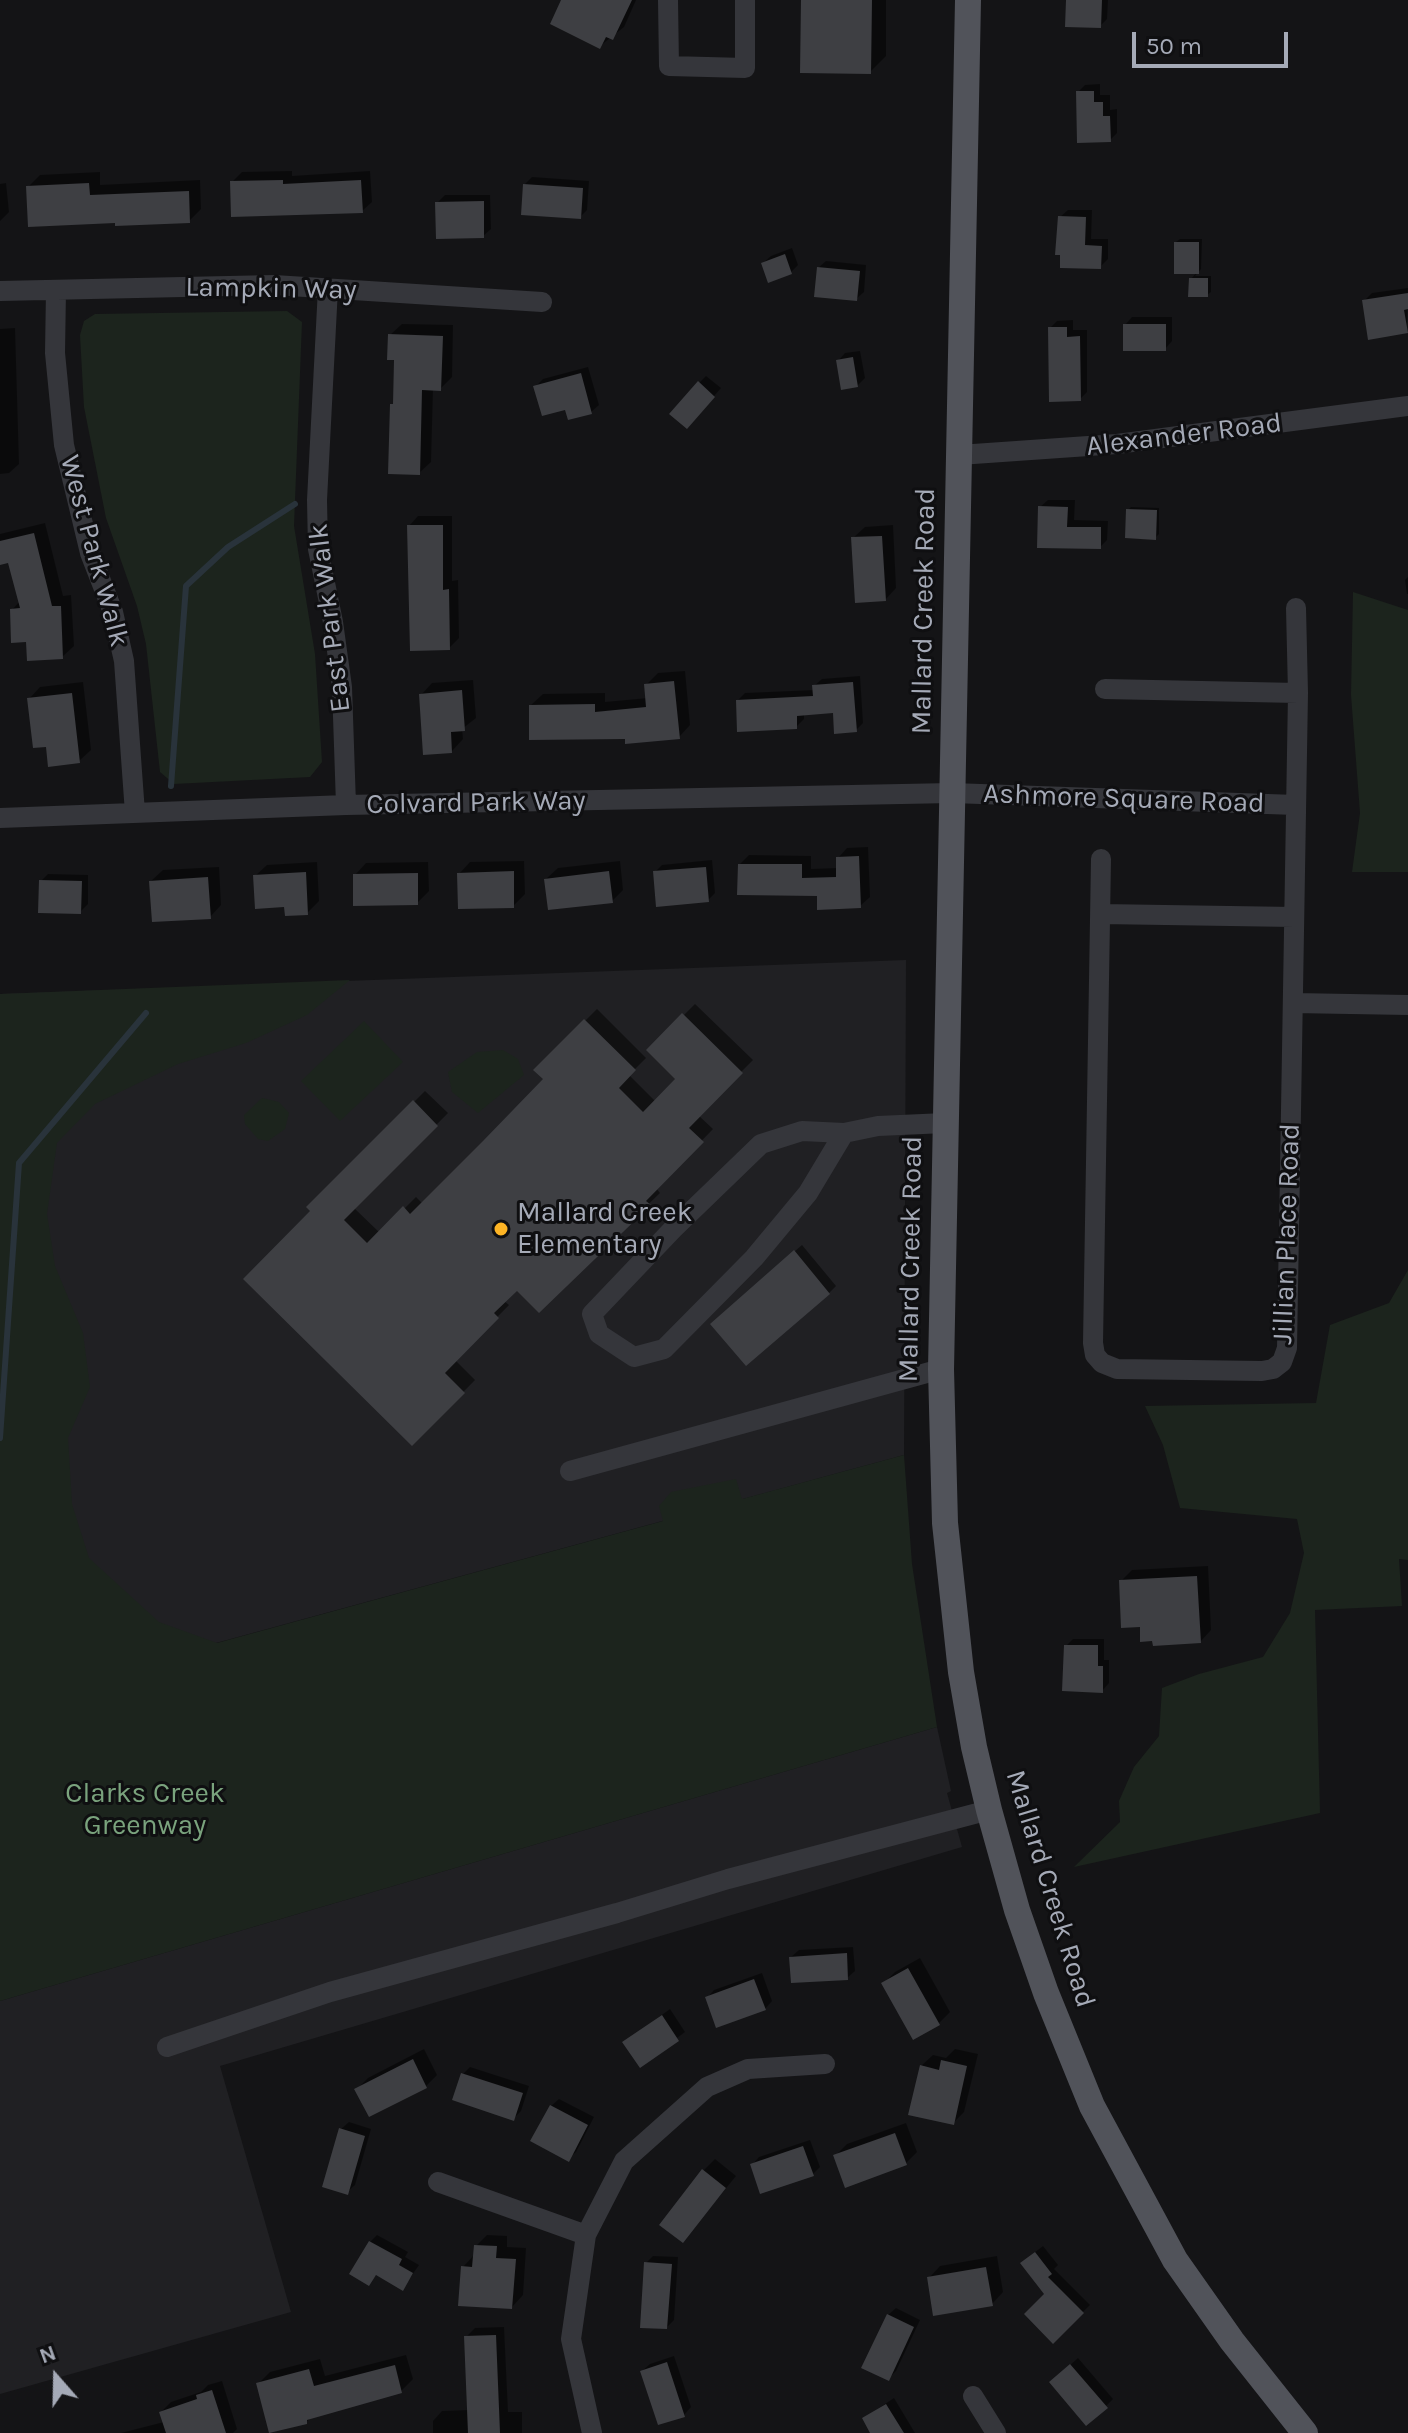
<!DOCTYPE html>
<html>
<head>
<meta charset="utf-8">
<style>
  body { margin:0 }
  #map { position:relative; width:1408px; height:2433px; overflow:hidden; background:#141416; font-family:Karla,sans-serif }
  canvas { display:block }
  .north { position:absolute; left:16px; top:2337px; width:80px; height:80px; -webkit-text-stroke:6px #0f0f11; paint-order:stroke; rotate:340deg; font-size:22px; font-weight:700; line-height:32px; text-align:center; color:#a5aab7 }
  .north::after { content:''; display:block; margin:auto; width:28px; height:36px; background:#a5aab7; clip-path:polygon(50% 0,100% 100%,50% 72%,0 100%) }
  .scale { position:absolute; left:1132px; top:32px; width:156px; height:36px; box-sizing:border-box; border:4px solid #a5aab7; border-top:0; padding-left:10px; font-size:24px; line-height:28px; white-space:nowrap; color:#a5aab7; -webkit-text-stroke:6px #0f0f11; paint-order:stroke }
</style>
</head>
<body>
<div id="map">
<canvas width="1408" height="2433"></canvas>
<div class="north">N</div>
<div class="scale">50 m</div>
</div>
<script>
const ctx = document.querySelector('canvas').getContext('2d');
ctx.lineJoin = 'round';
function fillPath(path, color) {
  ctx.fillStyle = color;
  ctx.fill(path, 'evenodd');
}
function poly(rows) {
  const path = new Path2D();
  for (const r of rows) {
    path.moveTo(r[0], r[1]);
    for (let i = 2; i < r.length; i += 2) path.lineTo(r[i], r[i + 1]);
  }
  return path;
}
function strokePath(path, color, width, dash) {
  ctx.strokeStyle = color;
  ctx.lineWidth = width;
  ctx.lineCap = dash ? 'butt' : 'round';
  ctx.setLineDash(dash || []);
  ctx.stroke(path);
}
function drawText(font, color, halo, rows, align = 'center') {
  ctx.font = font + ' Karla,sans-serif';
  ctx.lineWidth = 6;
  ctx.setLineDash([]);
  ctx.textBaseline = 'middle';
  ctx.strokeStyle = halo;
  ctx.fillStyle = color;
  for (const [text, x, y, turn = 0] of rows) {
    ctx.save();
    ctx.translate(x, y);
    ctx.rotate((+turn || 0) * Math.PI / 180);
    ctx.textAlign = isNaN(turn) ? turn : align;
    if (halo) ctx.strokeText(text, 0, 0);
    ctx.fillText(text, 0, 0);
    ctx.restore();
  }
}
fillPath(poly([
  [906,960,904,1455,0,1702,0,994],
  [937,1727,951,1791,947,1793,962,1847,220,2066,291,2312,0,2394,0,2001]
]), '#202023');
fillPath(poly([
  [287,311,302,322,294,526,315,654,322,762,310,777,174,784,160,772,146,644,137,606,106,518,84,407,80,335,84,321,95,314],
  [1353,592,1408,610,1408,872,1352,872,1360,813,1351,695],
  [350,980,307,1015,246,1043,178,1064,95,1104,57,1143,47,1214,55,1266,83,1333,90,1387,68,1438,72,1504,89,1558,159,1622,217,1643,663,1521,659,1506,671,1492,736,1479,742,1499,904,1455,912,1564,937,1727,0,2001,0,994],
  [364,1021,403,1062,340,1121,301,1081],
  [503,1050,518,1059,524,1075,478,1113,452,1092,448,1072,477,1052],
  [262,1098,279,1102,289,1113,285,1129,268,1141,258,1139,245,1124,244,1115],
  [1408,1270,1408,1560,1399,1559,1402,1606,1315,1610,1320,1813,1074,1867,1120,1822,1119,1801,1134,1767,1159,1736,1162,1688,1199,1674,1263,1657,1290,1613,1304,1553,1297,1519,1180,1508,1163,1445,1145,1406,1316,1403,1330,1325,1389,1303]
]), '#1c241d');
fillPath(poly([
  [564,0,636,0,624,27,600,46],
  [803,0,886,0,886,56,870,72],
  [1068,0,1108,0,1107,19,1100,26],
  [1100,84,1100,95,1110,95,1110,110,1117,109,1117,133,1110,140,1078,92,1085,85],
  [292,171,292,176,370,171,372,202,362,211,232,182,242,172],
  [100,172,100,185,200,180,201,209,189,221,28,187,40,175],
  [532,177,589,181,587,210,580,217,525,184],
  [6,183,9,212,0,221,0,184],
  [445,195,490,195,491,229,483,236,437,203],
  [1068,210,1092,210,1091,239,1108,239,1108,259,1100,267,1060,217],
  [1180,239,1202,239,1201,269,1195,276,1211,276,1211,292,1207,295,1191,279,1197,272,1176,242],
  [792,248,798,265,791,272,763,263,771,256],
  [826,261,866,265,864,292,856,299,818,268],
  [1408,288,1407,332,1364,301,1372,293],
  [1132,317,1172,317,1172,341,1165,349,1125,325],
  [1073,320,1073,330,1087,330,1087,392,1080,399,1050,328,1057,321],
  [402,324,453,325,452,377,440,389,433,388,431,462,419,473,395,402,396,358,390,335],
  [15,328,19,464,9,473,0,474,0,329],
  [860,351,865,378,857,386,838,361,845,353],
  [588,367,599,405,591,412,567,408,536,386,543,379],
  [706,376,721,388,694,419,699,383],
  [1048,500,1075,500,1074,520,1108,521,1107,540,1100,547,1039,546,1040,507],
  [1131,507,1159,508,1159,534,1155,538,1128,510],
  [418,516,452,516,452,581,458,580,459,638,449,648,409,526],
  [45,523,63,596,71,595,74,646,62,657,28,640,12,610,20,601,10,561,0,563,0,534],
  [893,525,896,588,885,600,853,538,865,527],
  [1408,577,1408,594,1407,594,1405,580],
  [685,671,690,725,679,737,531,705,543,694,605,693,605,702,648,698,646,685,658,673],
  [860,676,863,723,856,730,835,711,804,713,804,719,796,727,738,700,745,693,815,690,814,686,822,679],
  [473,680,476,718,462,729,463,739,452,751,421,695,432,683],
  [83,682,91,750,79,761,47,744,29,699,40,687],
  [868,847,870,897,860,906,740,864,749,855,811,856,811,869,838,868,838,858,847,848],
  [712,860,715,893,708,900,655,872,662,865],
  [524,861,525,894,513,906,459,874,470,862],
  [620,861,623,890,612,901,546,879,558,868],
  [317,862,319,901,307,913,286,905,255,876,267,865],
  [428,862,429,891,417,903,355,875,366,863],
  [219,867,221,905,210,917,151,881,163,870],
  [48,874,88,875,88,904,80,912,41,881],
  [695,1004,753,1060,698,1115,713,1129,656,1188,660,1193,539,1310,517,1289,504,1301,509,1305,455,1360,475,1380,412,1444,313,1211,309,1207,425,1091,448,1113,354,1208,380,1233,416,1197,423,1204,545,1079,536,1070,597,1009,646,1058,629,1075,656,1102,678,1079,649,1050],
  [802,1245,836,1286,829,1293,720,1316],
  [1208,1566,1211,1630,1200,1642,1142,1625,1121,1581,1132,1570],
  [1073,1639,1104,1639,1104,1660,1109,1660,1109,1683,1102,1691,1066,1646],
  [853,1947,855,1971,847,1978,791,1957,799,1950],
  [920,1958,950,2012,939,2023,883,1984,895,1972],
  [762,1973,772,2001,765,2009,707,1998,714,1990],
  [670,2009,685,2032,641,2065,625,2042],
  [424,2049,437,2075,426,2086,357,2089,368,2078],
  [955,2049,978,2054,964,2112,953,2123,921,2066,933,2055,946,2058],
  [470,2067,529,2086,521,2111,514,2118,463,2074],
  [559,2099,594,2117,576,2152,568,2159,551,2106],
  [349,2122,371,2129,355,2185,347,2192,341,2129],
  [906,2123,917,2152,905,2164,835,2156,847,2144],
  [810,2140,820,2167,812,2175,752,2165,759,2157],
  [715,2159,736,2176,683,2241,703,2171],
  [377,2235,408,2252,405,2257,419,2265,403,2288,377,2274,369,2283,370,2242],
  [487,2235,507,2236,507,2247,526,2248,523,2295,512,2307,463,2267,475,2254,476,2246],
  [1043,2246,1058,2265,1054,2269,1090,2305,1053,2341,1047,2294,1030,2256],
  [653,2256,678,2257,674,2320,667,2327,646,2263],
  [997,2256,1003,2292,992,2304,929,2278,940,2266],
  [896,2308,920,2320,896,2371,888,2379,888,2315],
  [504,2327,508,2412,522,2412,522,2433,433,2433,433,2421,442,2411,469,2410,466,2337,475,2328],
  [406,2355,413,2379,401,2391,313,2416,306,2422,258,2384,270,2372,320,2359,325,2376],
  [674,2356,691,2407,684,2415,642,2371,650,2364],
  [1078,2358,1113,2399,1106,2406,1059,2375],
  [222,2381,237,2429,233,2433,121,2433,164,2422,161,2412,171,2402,201,2392,208,2385],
  [894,2398,915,2433,873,2433,864,2418]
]), '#0007');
strokePath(poly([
  [171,786,186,586,228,547,295,504],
  [0,1438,19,1163,146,1013]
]), '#29333b', 6);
fillPath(poly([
  [561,0,632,0,613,40,606,37,600,49,550,24],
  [801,0,872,0,871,74,800,73],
  [1066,0,1102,0,1101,28,1065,27],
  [1076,91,1094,91,1094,102,1103,102,1103,116,1110,116,1111,142,1077,143],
  [283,180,283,184,361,180,363,213,231,217,230,181],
  [89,183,90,195,189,191,190,223,115,226,115,223,28,227,26,186],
  [523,184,583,188,581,219,521,215],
  [484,201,484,238,436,239,435,202],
  [1058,216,1086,217,1085,245,1102,246,1101,269,1060,268,1060,255,1055,255],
  [1174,242,1199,242,1199,274,1174,274],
  [785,254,792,274,768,283,761,263],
  [817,267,860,271,857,301,814,297],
  [1189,278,1208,278,1208,297,1188,297],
  [1408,293,1408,309,1404,310,1408,333,1368,340,1362,300],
  [1123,324,1166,324,1166,351,1123,351],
  [1048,327,1067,327,1067,337,1080,336,1081,401,1049,402],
  [388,334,443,336,441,391,422,390,420,475,388,474,390,404,393,404,394,360,387,360],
  [853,357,858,387,841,390,836,360],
  [581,373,592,414,568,420,565,410,542,416,533,386],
  [698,381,715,397,687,429,669,414],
  [1038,506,1068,507,1067,527,1101,527,1101,549,1037,548],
  [1126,509,1157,510,1156,540,1125,538],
  [407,525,443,525,443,590,449,589,450,650,410,651],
  [34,533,52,606,61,606,63,659,27,661,26,642,11,643,10,609,20,608,8,563,0,565,0,541],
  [882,536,886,601,855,603,851,537],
  [674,681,680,739,625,744,625,739,529,740,529,705,595,704,595,712,646,707,644,684],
  [853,682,857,732,834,734,833,713,797,716,797,729,737,732,736,700,813,696,812,685],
  [462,690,465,731,451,732,452,753,423,755,419,694],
  [72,693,80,763,48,767,46,747,33,748,27,698],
  [859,856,861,908,817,910,817,896,737,895,738,864,802,864,802,878,836,877,836,857],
  [706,867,709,902,656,907,653,871],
  [514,871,514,908,458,909,457,873],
  [609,871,613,903,548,910,544,879],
  [306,872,308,915,285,916,284,907,255,909,253,875],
  [418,873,418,905,353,906,353,874],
  [208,877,211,919,152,922,149,881],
  [39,880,82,881,81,914,38,913],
  [682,1013,743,1073,689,1128,704,1142,646,1201,651,1205,539,1313,517,1291,494,1313,499,1318,445,1373,465,1393,412,1446,243,1279,310,1211,306,1207,413,1100,438,1126,344,1220,367,1243,403,1206,410,1214,483,1141,543,1079,533,1070,584,1019,636,1070,619,1088,643,1112,675,1079,646,1050],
  [794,1250,830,1294,746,1366,710,1324],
  [1197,1576,1201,1643,1153,1646,1152,1641,1140,1642,1140,1627,1121,1628,1119,1580],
  [1064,1645,1098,1645,1098,1666,1103,1666,1103,1693,1062,1691],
  [847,1953,848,1980,791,1983,789,1957],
  [908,1968,940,2025,913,2040,881,1983],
  [754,1979,766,2010,716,2028,705,1997],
  [662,2015,679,2041,640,2068,622,2042],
  [413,2059,427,2088,369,2117,354,2089],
  [941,2060,967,2066,954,2125,908,2115,920,2065,939,2070],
  [461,2073,523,2093,514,2121,452,2100],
  [550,2105,588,2125,569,2162,530,2141],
  [339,2128,365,2136,348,2195,322,2187],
  [895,2133,907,2165,845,2188,833,2155],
  [803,2146,814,2176,760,2194,750,2164],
  [702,2169,726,2188,683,2243,659,2225],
  [369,2241,402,2259,399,2265,413,2273,403,2291,376,2275,369,2286,349,2274],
  [474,2245,497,2246,496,2258,516,2259,512,2309,458,2306,461,2266,472,2267],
  [1035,2252,1052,2274,1048,2277,1084,2313,1053,2344,1024,2314,1044,2294,1020,2263],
  [644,2262,672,2264,667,2329,640,2328],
  [986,2267,993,2306,933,2316,927,2277],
  [887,2314,914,2327,889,2381,861,2368],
  [496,2335,500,2433,468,2433,464,2336],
  [667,2362,685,2417,658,2425,640,2371],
  [1070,2364,1108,2408,1086,2426,1049,2382],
  [395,2365,402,2393,307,2420,307,2424,269,2433,256,2383,309,2369,314,2386],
  [212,2390,226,2433,166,2433,159,2412,197,2399,196,2395],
  [886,2404,904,2433,870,2433,862,2418]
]), '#3e3f43');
strokePath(poly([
  [668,0,669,66,745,68,745,0],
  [328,288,317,500,318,549,333,622,342,687,346,805],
  [56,290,55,353,64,445,90,553,113,612,124,661,135,813],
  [0,291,274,285,542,302],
  [959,455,1117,444,1408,406],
  [1105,689,1298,693],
  [0,818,346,805,952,793,1296,805],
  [1101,859,1093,1343,1095,1355,1102,1363,1117,1369,1262,1371,1273,1369,1282,1362,1287,1348,1298,693,1296,608],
  [1101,914,1294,917],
  [1293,1003,1408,1005],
  [844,1133,808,1193,754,1258,664,1349,634,1357,599,1334,592,1314,673,1229,761,1144,802,1131,844,1133,878,1126,945,1123],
  [570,1471,941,1369],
  [167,2047,330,1992,617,1913,728,1879,989,1810],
  [438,2182,586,2235],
  [973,2396,996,2433],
  [592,2433,571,2339,586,2235,624,2161,707,2087,748,2069,825,2064]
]), '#35363b', 20);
strokePath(poly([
  [968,0,941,1369,945,1523,961,1672,974,1747,989,1810,1017,1910,1046,1993,1092,2106,1175,2260,1232,2341,1305,2433]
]), '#51535a', 26);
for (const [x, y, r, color] of [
  [501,1229,8,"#fdb425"]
]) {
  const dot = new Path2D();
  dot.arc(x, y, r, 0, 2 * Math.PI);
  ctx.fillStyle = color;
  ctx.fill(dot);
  strokePath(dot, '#0f0f11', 3);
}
drawText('28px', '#a5aab7', '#0f0f11', [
  ["Lampkin Way",271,289,1],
  ["Alexander Road",1184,435,-7],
  ["West Park Walk",94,551,75],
  ["Mallard Creek Road",924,611,-89],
  ["East Park Walk",330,618,-97],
  ["Ashmore Square Road",1124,799,2],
  ["Colvard Park Way",476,803,-1],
  ["Jillian Place Road",1287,1234,-88],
  ["Mallard Creek Road",911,1259,-89],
  ["Mallard Creek Road",1050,1889,73]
]);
drawText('28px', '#a5aab7', '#0f0f11', [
  ["Mallard Creek",517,1213],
  ["Elementary",517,1245]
], 'left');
drawText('28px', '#7aa37d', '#0f0f11', [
  ["Clarks Creek",145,1794],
  ["Greenway",145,1826]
]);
</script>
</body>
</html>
